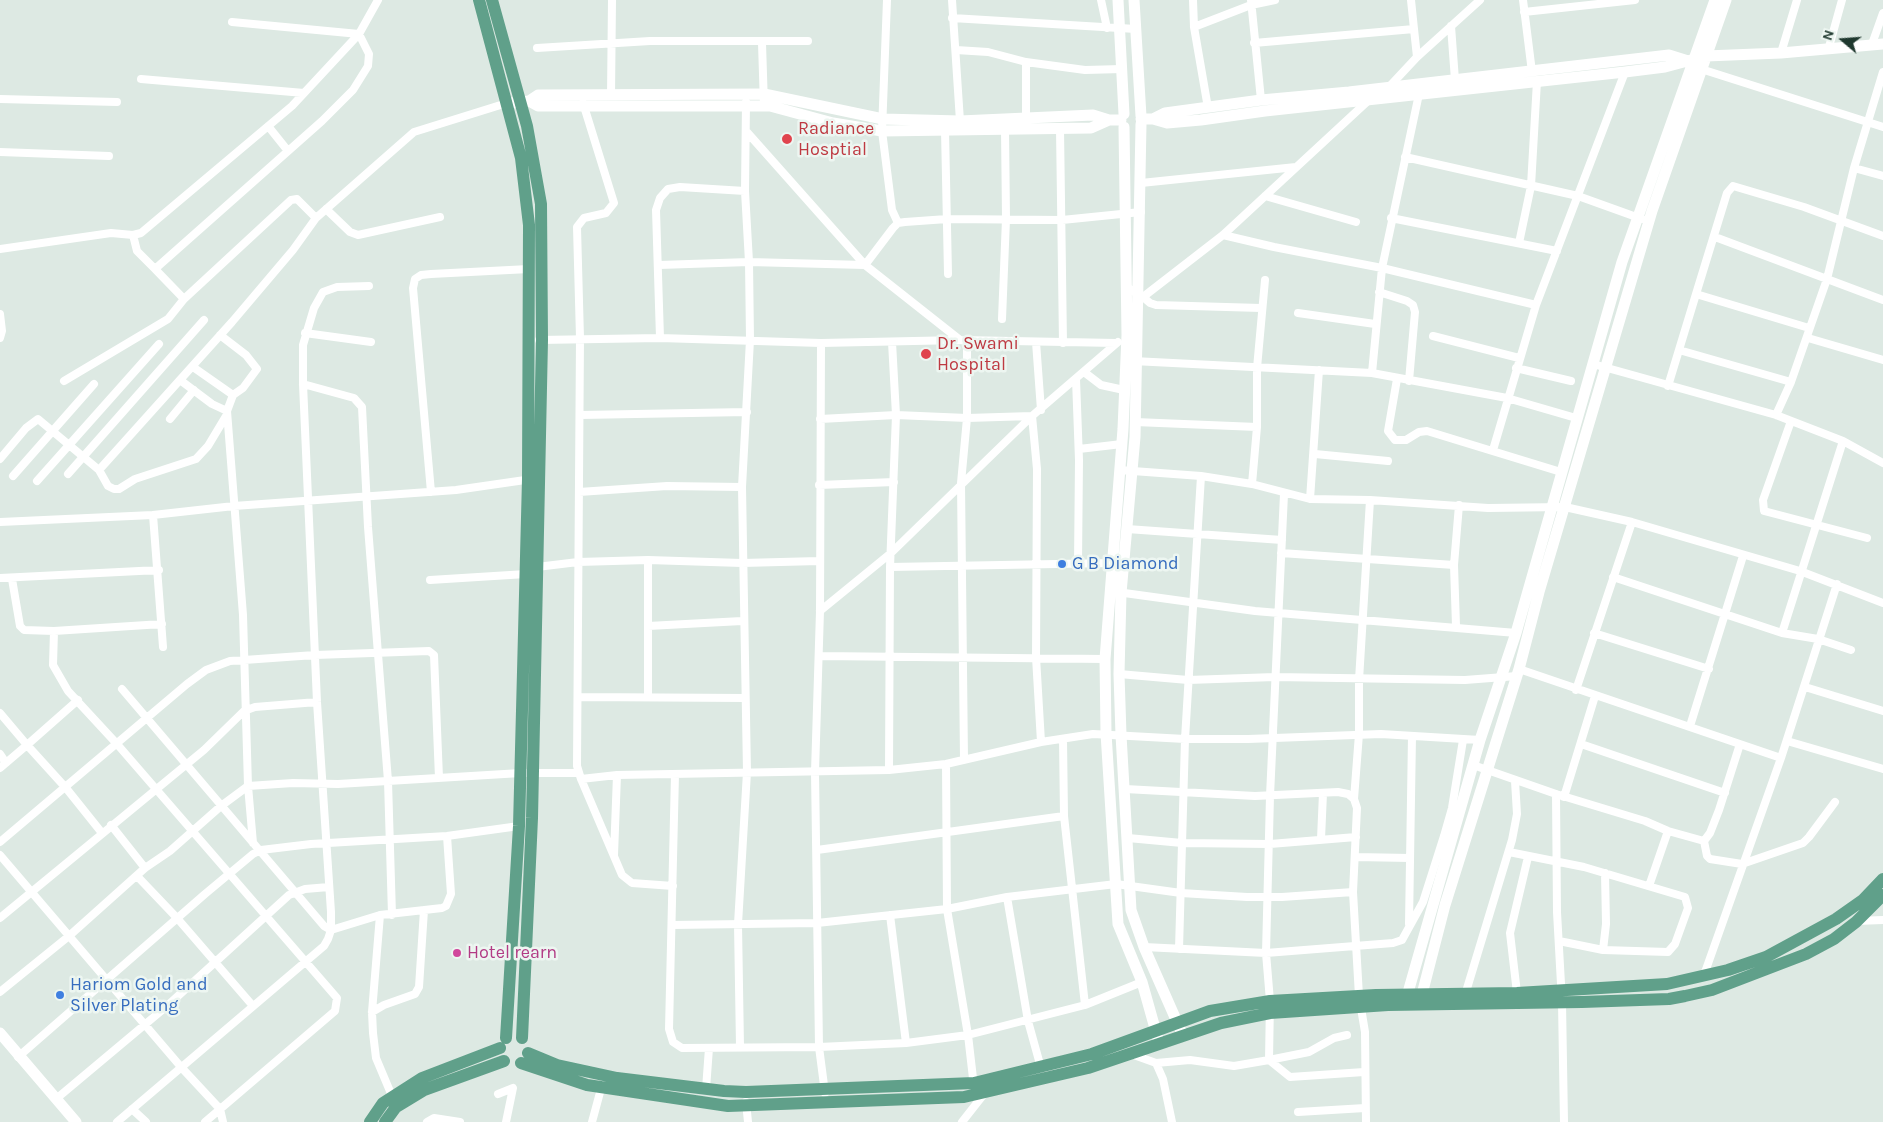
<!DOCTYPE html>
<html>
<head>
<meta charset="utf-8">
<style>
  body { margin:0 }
  #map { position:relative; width:1883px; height:1122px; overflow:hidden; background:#dde9e3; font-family:Karla,sans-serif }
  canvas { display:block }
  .north { position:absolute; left:1818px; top:15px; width:50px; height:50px; -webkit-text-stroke:4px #edf6f1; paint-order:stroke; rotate:288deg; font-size:14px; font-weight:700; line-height:20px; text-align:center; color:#1f392f }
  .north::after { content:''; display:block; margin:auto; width:18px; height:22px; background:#1f392f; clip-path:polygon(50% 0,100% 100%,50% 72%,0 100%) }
</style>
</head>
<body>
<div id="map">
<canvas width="1883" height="1122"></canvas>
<div class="north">N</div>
</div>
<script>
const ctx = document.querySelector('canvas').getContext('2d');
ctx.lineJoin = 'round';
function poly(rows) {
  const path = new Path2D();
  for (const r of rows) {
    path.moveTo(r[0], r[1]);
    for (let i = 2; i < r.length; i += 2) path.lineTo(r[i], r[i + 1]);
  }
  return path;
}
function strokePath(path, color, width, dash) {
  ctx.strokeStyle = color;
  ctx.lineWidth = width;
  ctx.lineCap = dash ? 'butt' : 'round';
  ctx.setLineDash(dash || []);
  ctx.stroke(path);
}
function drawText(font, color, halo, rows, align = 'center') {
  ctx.font = font + ' Karla,sans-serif';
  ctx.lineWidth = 5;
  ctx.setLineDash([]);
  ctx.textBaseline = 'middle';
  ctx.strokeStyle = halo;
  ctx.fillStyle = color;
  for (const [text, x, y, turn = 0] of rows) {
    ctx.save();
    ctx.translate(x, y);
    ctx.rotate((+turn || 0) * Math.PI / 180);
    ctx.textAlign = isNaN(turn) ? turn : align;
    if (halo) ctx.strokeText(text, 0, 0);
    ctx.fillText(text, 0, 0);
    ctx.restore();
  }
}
strokePath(poly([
  [887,0,882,131,892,210,898,223],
  [952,0,960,121],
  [1101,0,1107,28],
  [1193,0,1194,27,1208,108],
  [1251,0,1261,100],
  [1523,0,1532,72],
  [1524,12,1635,0],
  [952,18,1136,29],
  [232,22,359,34,369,54,368,66,353,90,322,121,155,269,184,299,291,200,297,199,316,218],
  [1451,26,1455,80],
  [1194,27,1251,5,1275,0],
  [1414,29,1417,57],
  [762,43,764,106],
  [1254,43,1414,29,1411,0],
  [1872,44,1883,13],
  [1829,47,1842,0],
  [537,48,650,41,808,41],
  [956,50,988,52,1026,62,1085,70,1122,69],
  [1781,53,1797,0],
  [1026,62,1026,118],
  [1701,69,1883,127],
  [141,79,304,93],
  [1388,88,1417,57,1480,0],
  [611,96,612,0],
  [0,99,117,102],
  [583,103,614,203,606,213,584,218,577,227,580,338,577,766,581,779,622,875,632,883,673,886],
  [268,126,288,151],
  [1060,129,1063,343],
  [945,130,948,274],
  [746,131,865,265,960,340],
  [0,152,109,156],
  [1405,157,1578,196,1642,219],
  [1854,168,1883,176],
  [1141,183,1296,167],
  [1265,196,1356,222],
  [326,209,350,232,358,235,440,217],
  [1391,218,1557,251],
  [133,235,137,251,155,269],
  [1223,235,1274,247,1382,268,1536,305],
  [1715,237,1883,300],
  [1519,243,1531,186,1537,81],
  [0,249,111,233,133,235,141,233,292,106,359,34,378,0],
  [659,265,749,262,865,265,893,228,898,223,905,222,947,219,1062,220,1141,212],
  [1128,288,1143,297,1150,303,1156,305,1261,308],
  [1379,292,1407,301,1413,305,1415,312,1409,381],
  [1696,294,1727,193,1733,186,1804,207,1883,236],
  [1143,297,1223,235,1370,99],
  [1298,313,1375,324],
  [0,314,2,331,0,338],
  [1002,319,1006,219,1005,129],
  [305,333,371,342],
  [220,335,246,355,257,369,243,388,233,395,227,411,243,615,248,786,253,843],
  [1433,336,1519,358],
  [660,338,656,210,660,198,668,189,680,187,745,191],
  [1808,338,1883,360],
  [539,340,660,338,821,343,960,340,1116,343],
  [1036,342,1041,410],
  [821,343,820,611,815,772,819,1047,825,1093],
  [1679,350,1791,382],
  [1133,361,1372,373,1507,398,1576,418],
  [1593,364,1776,415,1843,441,1883,463],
  [193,367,233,395],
  [1516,368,1571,381],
  [1084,372,1101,385,1124,390],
  [1372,373,1382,268,1419,94],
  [1076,379,1079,460,1078,564],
  [1397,379,1388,431,1395,440,1406,440,1419,432,1427,431,1561,472],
  [180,380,212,404,227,411],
  [64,381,168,319,184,299],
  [303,384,354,398,362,407,368,527,388,781,392,915],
  [1668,386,1696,294,1809,328],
  [580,415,747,412],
  [1776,415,1791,382,1827,279,1854,168,1883,72],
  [170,419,194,390],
  [820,419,896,415,967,418,967,341],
  [1791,421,1763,500,1764,511,1867,538],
  [1135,422,1257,427,1257,368,1265,280],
  [1079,449,1122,444],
  [1493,450,1536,305,1625,72],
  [1315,454,1388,461],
  [0,459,26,428,38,419,99,470,108,486,114,489,119,489,135,479,196,459,208,446,226,416],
  [99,470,232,322,293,250,316,218,414,132,507,103],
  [1119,470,1201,476,1252,484,1310,499,1370,500,1488,508,1565,507,1632,522,1800,571,1883,603],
  [68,474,204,320],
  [13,476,94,384],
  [37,481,159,344],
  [1252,484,1257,427],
  [819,485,894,482],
  [431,492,413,288,415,279,421,275,431,274,529,269],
  [579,492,667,486,742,487],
  [1310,499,1319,370],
  [0,522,153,515],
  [1127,529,1282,540],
  [1281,553,1454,565],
  [537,567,578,562,648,560,742,563,819,561],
  [890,567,1112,563],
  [1613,577,1782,633,1818,639,1851,650],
  [0,578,159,570],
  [12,579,20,626,24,630,54,631,162,624],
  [430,580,526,574],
  [1117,592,1255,611,1516,633],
  [820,611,891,553,1032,416,1118,342],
  [648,626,742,621],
  [1456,626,1454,565,1459,505],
  [54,631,53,665,68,691,117,744,337,998,335,1011,205,1122],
  [1594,633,1709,669],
  [1782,633,1843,441],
  [163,647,153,515,234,506,456,490,532,479],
  [819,656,1105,659],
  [1519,669,1781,758],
  [1119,674,1188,680,1275,677,1465,680,1517,676],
  [1805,687,1883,711],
  [122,689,324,926,331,930,380,915,442,908,446,906,451,894,447,836],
  [1576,690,1632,522],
  [648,696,648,560],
  [578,697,745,698],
  [0,713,27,745,78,700],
  [1690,726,1743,556],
  [1063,739,1064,816,1085,1005],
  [1787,741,1883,769],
  [1581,744,1725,793],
  [0,754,6,763],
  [964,760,961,483,967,418,1032,416,1037,469,1036,657,1041,742],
  [946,764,947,909,968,1035,974,1087],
  [1473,765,1556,794,1645,821,1668,831,1704,841,1710,833,1719,810,1740,744],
  [0,768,27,745,66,788,102,833],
  [889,770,890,567,896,415,892,342],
  [675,774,669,1029,673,1042,682,1048,819,1047,906,1043,968,1035,1085,1005,1142,982],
  [581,779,617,775,889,770,946,764,1041,742,1093,734,1185,739,1248,739,1381,734,1480,740],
  [1125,789,1255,796,1338,792,1348,794,1354,799,1357,808,1353,892,1359,996,1365,1032,1366,1122],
  [1556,794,1557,912,1562,1002,1564,1122],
  [1564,797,1595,696],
  [1354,799,1359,734,1359,680,1370,500],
  [111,825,145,868],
  [1128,838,1182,843,1270,844,1356,837],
  [1321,839,1323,793],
  [1704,841,1707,856,1710,859,1742,864,1803,843,1809,837,1835,802],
  [0,842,187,684,206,670,230,661,315,655,429,651,434,655,439,778],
  [817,850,1064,816],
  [1509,852,1584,867,1685,897,1688,908,1675,944,1668,952,1603,950],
  [0,855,181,1067,220,1109,223,1122],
  [614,855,617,775],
  [1355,857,1410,858],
  [137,876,177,918,253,1006],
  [1649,886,1668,831],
  [1007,897,1028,1021,1041,1068],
  [380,915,372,1012,373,1033,376,1058,392,1096],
  [890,915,906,1043],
  [0,918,204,750,244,711,255,707,317,702],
  [1856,921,1883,920],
  [1409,924,1412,736],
  [672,925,817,923,947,909,1007,897,1116,884,1181,893,1247,897,1282,897,1353,892],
  [1559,941,1603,950,1606,924,1605,873],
  [1144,947,1266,953,1393,943,1402,940,1423,902,1444,836,1452,808,1463,740],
  [1179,949,1185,739,1201,476],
  [1704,975,1781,758,1837,584],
  [0,992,69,936,145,868,170,851,221,806,248,786,293,783,338,784,521,773,578,773],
  [1517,993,1510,933,1528,857],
  [1465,995,1512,840,1517,814,1515,781],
  [372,1012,384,1005,415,994,419,987,424,910],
  [740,1047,738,924,747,772,742,487,750,340,749,262,745,191,746,102],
  [1131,1054,1156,1063,1163,1079,1172,1122],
  [18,1057,205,894,253,854,261,850,311,844,447,836,519,826],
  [1269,1060,1290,1077,1364,1072],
  [1269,1060,1309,1052,1334,1038,1347,1035],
  [1156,1063,1190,1060,1234,1066,1269,1060,1270,1001,1266,953,1270,796,1284,494],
  [706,1089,709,1048],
  [498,1094,513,1088,506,1122],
  [56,1099,167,1006,289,895,305,889,329,887],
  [746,1102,748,1122],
  [132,1109,146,1122],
  [1298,1112,1365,1108],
  [117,1122,324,946,328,939,331,930,331,912,317,702,303,384,303,345,314,308,323,292,337,287,369,286],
  [427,1122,434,1118,460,1122],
  [592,1122,602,1085],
  [962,1122,984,1094]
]), '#fff', 8);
strokePath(poly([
  [1118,0,1124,114],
  [1134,0,1141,116],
  [529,101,538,106,770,106,833,123,882,131,1091,128,1109,120,1121,120],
  [512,103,529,101,538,95,764,94,883,119,960,121,1093,115,1109,120],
  [1141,119,1153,119,1167,123,1201,120,1265,111,1625,72,1665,67,1706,56,1781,53,1883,44],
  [1153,119,1165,113,1261,100,1349,92,1669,55,1685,60],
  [1141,124,1135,437,1121,593,1119,674,1121,735,1131,910,1144,947,1181,1031],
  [1124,127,1127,335,1123,429,1105,659,1106,733,1118,924,1142,982,1158,1039],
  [1420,1002,1445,905,1519,669,1539,592,1652,211,1726,0],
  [1405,1003,1480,740,1516,633,1622,262,1715,0],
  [0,1033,76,1122]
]), '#fff', 11);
strokePath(poly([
  [479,0,521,158,529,225,528,479,519,826,506,1038],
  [492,0,527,126,541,204,542,340,532,818,522,1038],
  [528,1053,557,1065,617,1078,724,1091,746,1092,974,1083,1092,1054,1210,1011,1270,1001,1376,995,1517,993,1667,984,1728,970,1766,957,1836,919,1863,900,1883,879],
  [521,1063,587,1085,728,1106,964,1097,1088,1068,1221,1023,1270,1013,1388,1005,1582,1002,1669,999,1685,996,1712,990,1806,954,1834,939,1856,922,1883,895],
  [370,1122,383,1103,422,1078,500,1048],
  [385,1122,396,1107,424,1090,504,1061]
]), '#60a08a', 12);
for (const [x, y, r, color] of [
  [787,139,6,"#e0444e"],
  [926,354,6,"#e0444e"],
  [1062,564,5,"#3f7fe0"],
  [457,953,5,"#d1479c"],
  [60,995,5,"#3f7fe0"]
]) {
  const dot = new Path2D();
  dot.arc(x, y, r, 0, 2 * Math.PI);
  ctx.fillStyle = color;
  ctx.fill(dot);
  strokePath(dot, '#edf6f1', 2);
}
drawText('18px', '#be3a42', '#edf6f1', [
  ["Radiance",798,129],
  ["Hosptial",798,150],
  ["Dr. Swami",937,344],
  ["Hospital",937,365]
], 'left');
drawText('18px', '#366cbe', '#edf6f1', [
  ["G B Diamond",1072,564],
  ["Hariom Gold and",70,985],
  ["Silver Plating",70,1006]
], 'left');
drawText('18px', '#b23c85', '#edf6f1', [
  ["Hotel rearn",467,953]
], 'left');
</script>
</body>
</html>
